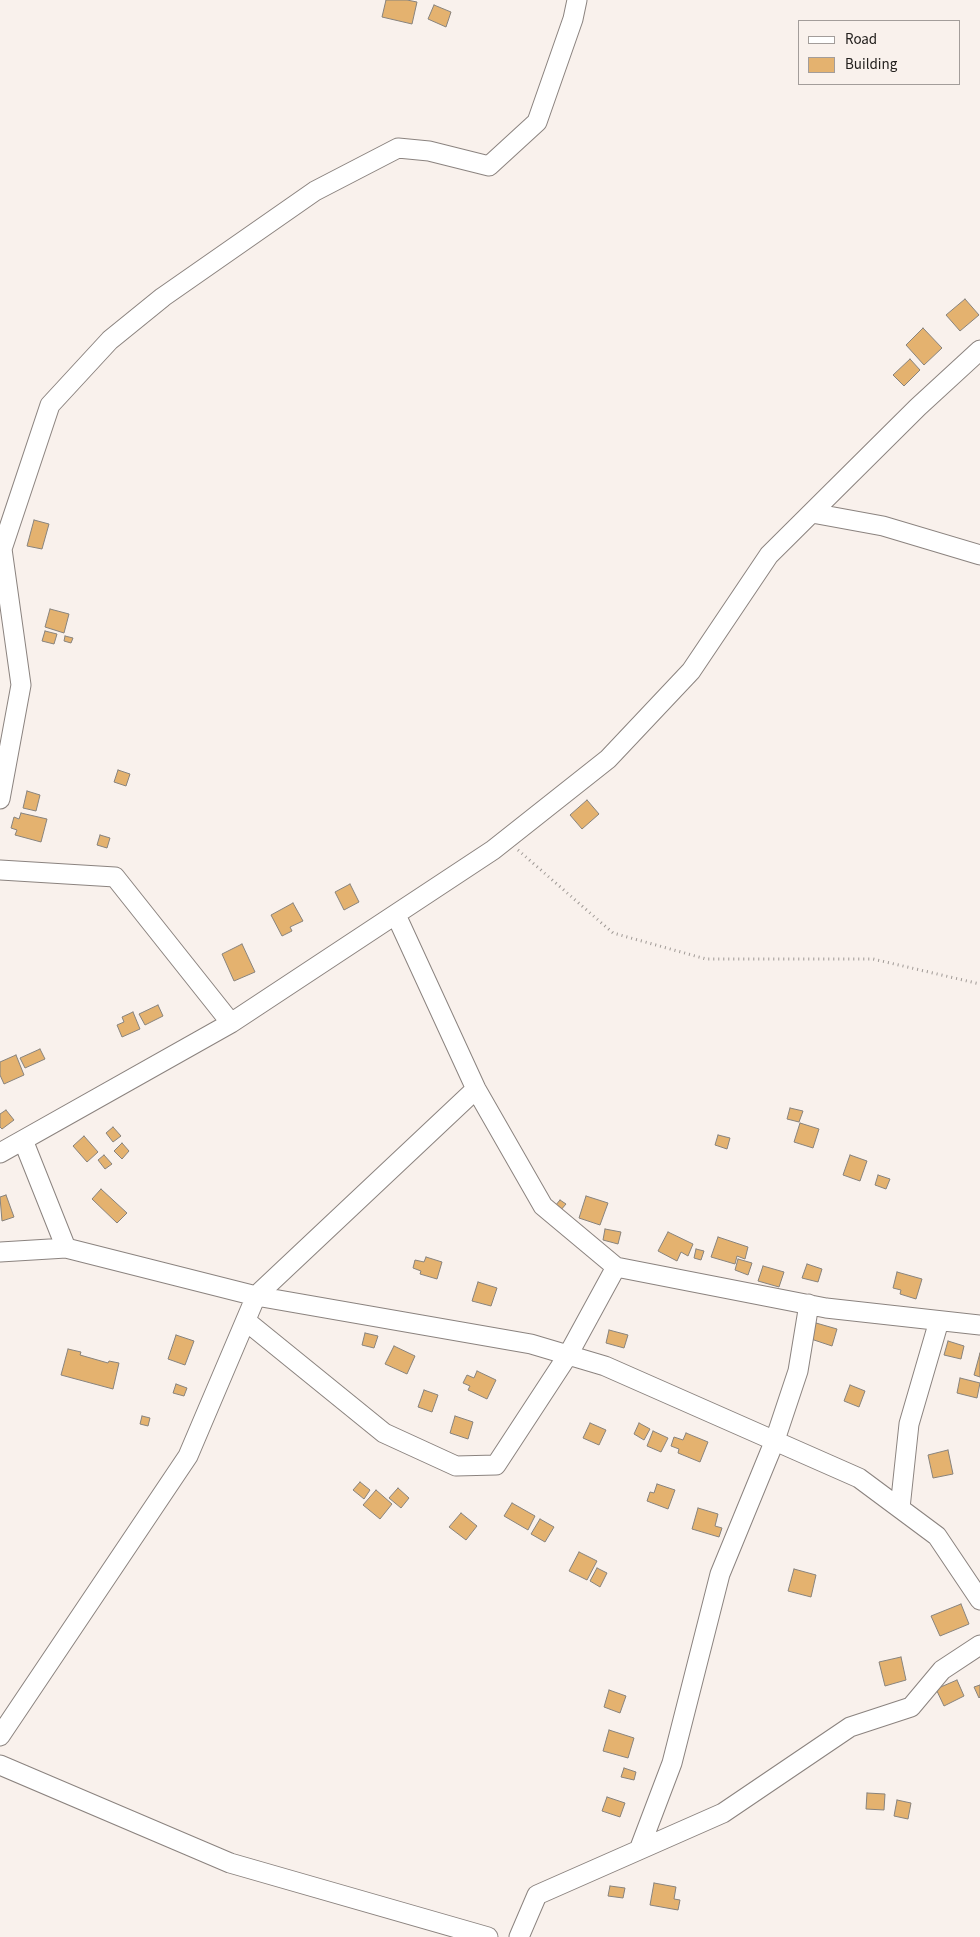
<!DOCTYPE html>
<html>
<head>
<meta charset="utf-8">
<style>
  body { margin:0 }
  #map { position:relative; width:980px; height:1937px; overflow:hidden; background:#f9f1ec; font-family:"Source Sans 3",sans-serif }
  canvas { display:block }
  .legend { position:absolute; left:798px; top:20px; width:162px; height:65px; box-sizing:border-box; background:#f9f1ec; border:1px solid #a39d9a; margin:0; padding:6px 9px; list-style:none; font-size:15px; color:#23201e }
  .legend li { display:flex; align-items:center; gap:10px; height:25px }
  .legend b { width:25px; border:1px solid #a39d9a }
</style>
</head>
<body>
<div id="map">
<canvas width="980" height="1937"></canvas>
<ul class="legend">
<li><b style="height:6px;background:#fff"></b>Road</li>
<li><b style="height:14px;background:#e4b26f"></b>Building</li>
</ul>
</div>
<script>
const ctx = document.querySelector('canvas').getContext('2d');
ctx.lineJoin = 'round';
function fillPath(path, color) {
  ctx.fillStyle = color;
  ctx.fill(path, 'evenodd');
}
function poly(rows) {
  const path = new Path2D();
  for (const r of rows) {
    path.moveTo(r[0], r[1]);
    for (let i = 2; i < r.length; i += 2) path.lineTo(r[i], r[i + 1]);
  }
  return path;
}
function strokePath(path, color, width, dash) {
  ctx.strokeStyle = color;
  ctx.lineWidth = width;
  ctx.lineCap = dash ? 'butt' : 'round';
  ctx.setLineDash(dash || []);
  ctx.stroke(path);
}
const building = poly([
  [386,0,407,0,417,2,412,24,382,17,386,0],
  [434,5,451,12,446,27,428,19,434,5],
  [965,299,979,315,960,331,946,315,965,299],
  [923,328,942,348,924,365,906,345,923,328],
  [910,359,920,370,904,386,893,375,910,359],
  [34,520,49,524,42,549,27,546,34,520],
  [50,609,69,614,64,633,45,627,50,609],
  [45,631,57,634,54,644,42,641,45,631],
  [65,636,73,638,71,643,64,641,65,636],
  [118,770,130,774,126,786,114,782,118,770],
  [27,791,40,795,36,811,23,808,27,791],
  [587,800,599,814,582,829,570,815,587,800],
  [21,813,47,819,41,842,15,835,17,830,11,828,14,817,19,819,21,813],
  [100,835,110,838,107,848,97,845,100,835],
  [350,884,359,902,344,910,335,892,350,884],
  [293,903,303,921,290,927,292,931,282,936,271,915,293,903],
  [242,944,255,972,234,981,222,954,242,944],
  [158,1005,163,1016,145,1025,139,1014,158,1005],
  [133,1012,140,1029,122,1037,117,1025,124,1022,122,1017,133,1012],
  [40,1049,45,1059,25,1068,20,1058,40,1049],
  [16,1055,24,1075,4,1084,0,1075,0,1062,16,1055],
  [790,1108,803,1111,799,1122,787,1119,790,1108],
  [6,1110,14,1120,2,1129,0,1127,0,1114,6,1110],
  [800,1123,819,1129,813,1148,794,1142,800,1123],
  [113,1127,121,1136,113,1142,106,1133,113,1127],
  [718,1135,730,1138,727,1149,715,1145,718,1135],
  [84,1136,98,1152,87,1162,73,1146,84,1136],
  [122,1143,129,1151,122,1159,114,1151,122,1143],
  [104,1155,112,1164,105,1169,98,1160,104,1155],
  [850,1155,867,1161,860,1181,843,1175,850,1155],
  [878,1175,890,1179,886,1189,875,1185,878,1175],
  [101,1189,127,1213,117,1223,92,1199,101,1189],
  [6,1195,14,1217,2,1221,0,1197,6,1195],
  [586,1196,608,1203,600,1225,579,1218,586,1196],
  [560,1200,566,1204,560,1211,555,1206,560,1200],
  [605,1229,621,1232,618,1244,603,1240,605,1229],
  [668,1232,693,1244,688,1256,681,1252,677,1261,658,1251,668,1232],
  [718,1237,748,1247,745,1259,737,1256,735,1264,711,1257,718,1237],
  [696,1249,704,1251,701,1260,694,1258,696,1249],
  [426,1257,442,1262,437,1279,420,1274,421,1271,413,1268,415,1260,424,1262,426,1257],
  [738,1259,752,1263,748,1275,735,1270,738,1259],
  [807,1264,822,1269,818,1282,802,1278,807,1264],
  [763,1266,784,1272,779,1287,758,1281,763,1266],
  [897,1272,922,1279,916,1299,900,1294,901,1290,893,1288,897,1272],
  [478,1282,497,1288,491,1306,472,1301,478,1282],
  [816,1323,837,1329,832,1346,811,1339,816,1323],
  [609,1330,628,1335,624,1348,606,1343,609,1330],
  [365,1333,378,1336,374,1348,362,1345,365,1333],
  [176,1335,194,1341,185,1365,168,1359,176,1335],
  [948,1341,964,1346,961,1359,944,1355,948,1341],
  [394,1346,415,1356,407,1374,385,1364,394,1346],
  [68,1349,81,1352,80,1355,108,1363,109,1361,119,1363,113,1389,61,1375,68,1349],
  [980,1353,980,1377,974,1375,980,1353],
  [477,1371,496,1380,487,1399,468,1390,470,1386,463,1383,467,1375,474,1378,477,1371],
  [960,1378,980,1383,977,1398,957,1393,960,1378],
  [176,1384,187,1388,184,1396,173,1393,176,1384],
  [850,1385,865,1391,859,1407,844,1401,850,1385],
  [424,1390,438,1395,432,1412,418,1407,424,1390],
  [142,1416,150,1418,148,1426,140,1424,142,1416],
  [455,1416,473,1422,468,1439,450,1433,455,1416],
  [590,1423,606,1430,599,1445,583,1438,590,1423],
  [639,1423,650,1429,644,1440,634,1434,639,1423],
  [653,1431,668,1438,661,1452,647,1446,653,1431],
  [686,1433,708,1442,700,1462,678,1453,679,1449,671,1446,674,1437,683,1440,686,1433],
  [948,1450,953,1474,933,1478,928,1455,948,1450],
  [360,1482,370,1490,364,1499,353,1490,360,1482],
  [657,1484,675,1490,668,1509,647,1501,650,1492,654,1493,657,1484],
  [398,1488,409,1498,401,1508,389,1498,398,1488],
  [376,1490,392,1504,380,1519,363,1505,376,1490],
  [512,1503,535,1516,528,1530,504,1516,512,1503],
  [698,1508,718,1514,715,1526,722,1528,719,1537,692,1529,698,1508],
  [461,1513,477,1526,466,1540,449,1527,461,1513],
  [540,1519,554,1527,545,1542,531,1534,540,1519],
  [579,1552,597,1561,587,1580,569,1571,579,1552],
  [597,1568,607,1573,600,1587,590,1581,597,1568],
  [794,1569,816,1575,811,1597,788,1591,794,1569],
  [961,1604,969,1624,940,1636,931,1616,961,1604],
  [901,1657,906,1680,885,1686,879,1662,901,1657],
  [957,1680,964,1696,944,1706,936,1689,957,1680],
  [980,1685,980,1697,979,1698,974,1687,980,1685],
  [609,1690,626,1696,620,1713,604,1707,609,1690],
  [609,1730,634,1738,628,1758,603,1751,609,1730],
  [624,1768,636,1772,634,1780,621,1777,624,1768],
  [867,1793,885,1794,884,1810,866,1809,867,1793],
  [607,1797,625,1803,620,1817,602,1811,607,1797],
  [897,1800,911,1803,908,1819,894,1816,897,1800],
  [654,1883,676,1887,674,1899,680,1900,678,1910,650,1905,654,1883],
  [610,1886,625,1888,623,1898,608,1896,610,1886]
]);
fillPath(building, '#e4b26f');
strokePath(building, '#88837d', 1);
const minor = poly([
  [812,513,883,526,980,555],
  [0,799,21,685,2,549,50,405,110,340,163,297,315,191,398,148,429,151,489,166,537,122,573,19,577,0],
  [0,870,115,877,231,1023],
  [396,915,476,1089,543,1206,616,1267,826,1308,980,1325],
  [23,1140,66,1248],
  [0,1153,231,1023,493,850,608,759,691,671,769,555,918,407,980,350],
  [0,1252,66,1248,256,1296,531,1344,605,1366,859,1478,937,1536,980,1600],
  [246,1321,384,1433,456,1466,496,1465,568,1355,616,1267],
  [900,1508,909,1424,939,1321],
  [0,1736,188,1456,256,1296,476,1089],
  [0,1765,230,1863,488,1937],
  [639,1850,672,1763,720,1574,775,1440,798,1371,809,1304],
  [519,1937,537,1895,723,1813,850,1727,911,1707,942,1670,980,1645]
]);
strokePath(minor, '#8b837f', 21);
strokePath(poly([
  [518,850,613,933,706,959,873,959,980,984]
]), '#9f9995', 3, [1, 4]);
strokePath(minor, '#fff', 19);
</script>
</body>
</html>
